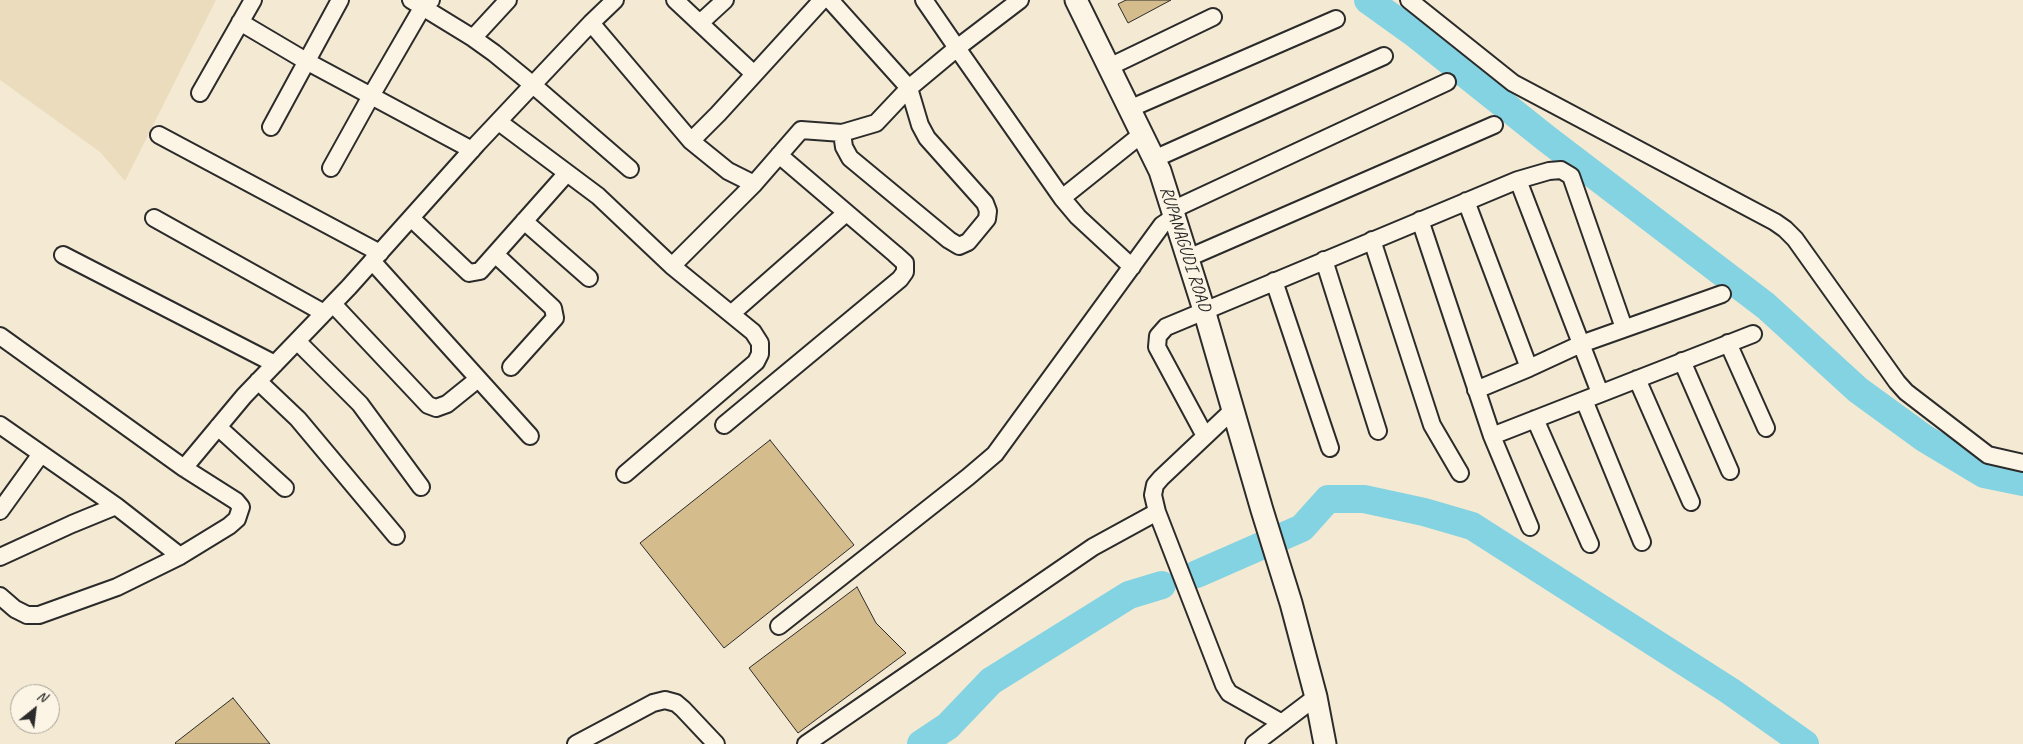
<!DOCTYPE html>
<html>
<head>
<meta charset="utf-8">
<style>
  body { margin:0 }
  #map { position:relative; width:2023px; height:744px; overflow:hidden; background:#f4ead3; font-family:Caveat,sans-serif }
  canvas { display:block }
  .north { position:absolute; left:10px; top:684px; width:50px; height:50px; box-sizing:border-box; background:#fcf5e5; border:1px solid #a8a49b; border-radius:50%; rotate:29deg; font-size:14px; font-weight:700; line-height:20px; text-align:center; color:#2b2b2b }
  .north::after { content:''; display:block; margin:auto; width:18px; height:22px; background:#2b2b2b; clip-path:polygon(50% 0,100% 100%,50% 72%,0 100%) }
</style>
</head>
<body>
<div id="map">
<canvas width="2023" height="744"></canvas>
<div class="north">N</div>
</div>
<script>
const ctx = document.querySelector('canvas').getContext('2d');
ctx.lineJoin = 'round';
function fillPath(path, color) {
  ctx.fillStyle = color;
  ctx.fill(path, 'evenodd');
}
function poly(rows) {
  const path = new Path2D();
  for (const r of rows) {
    path.moveTo(r[0], r[1]);
    for (let i = 2; i < r.length; i += 2) path.lineTo(r[i], r[i + 1]);
  }
  return path;
}
function strokePath(path, color, width, dash) {
  ctx.strokeStyle = color;
  ctx.lineWidth = width;
  ctx.lineCap = dash ? 'butt' : 'round';
  ctx.setLineDash(dash || []);
  ctx.stroke(path);
}
function drawText(font, color, halo, rows, align = 'center') {
  ctx.font = font + ' Caveat,sans-serif';
  ctx.lineWidth = 4;
  ctx.setLineDash([]);
  ctx.textBaseline = 'middle';
  ctx.strokeStyle = halo;
  ctx.fillStyle = color;
  for (const [text, x, y, turn = 0] of rows) {
    ctx.save();
    ctx.translate(x, y);
    ctx.rotate((+turn || 0) * Math.PI / 180);
    ctx.textAlign = isNaN(turn) ? turn : align;
    if (halo) ctx.strokeText(text, 0, 0);
    ctx.fillText(text, 0, 0);
    ctx.restore();
  }
}
fillPath(poly([
  [0,0,216,0,125,181,100,152,0,80]
]), '#ebdcbe');
strokePath(poly([
  [1368,0,1414,33,1547,139,1766,306,1858,390,1924,438,1984,474,2023,482],
  [1197,574,1302,528,1328,499,1364,499,1424,512,1472,526,1730,691,1805,744],
  [921,744,948,726,991,681,1129,595,1162,585]
]), '#84d3e2', 28);
const building = poly([
  [1126,0,1171,0,1128,23,1118,4,1126,0],
  [770,440,854,545,724,648,640,543,770,440],
  [857,587,876,623,906,653,798,733,749,668,857,587],
  [233,698,270,744,176,744,175,743,233,698]
]);
fillPath(building, '#d5bc8c');
strokePath(building, '#2b2b2b', 1);
const minor = poly([
  [411,0,473,38,494,53,533,85,630,169],
  [675,0,754,74],
  [830,0,909,88,920,125,927,138,985,203,988,211,987,219,968,242,959,246,949,240,850,158,844,147,842,133],
  [924,0,957,48,1020,0],
  [1409,0,1513,83,1775,222,1785,229,1795,239,1897,382,1906,392,1988,455,2023,463],
  [240,22,306,61,472,150],
  [591,23,691,141,728,171,754,184],
  [700,23,725,0],
  [473,38,508,0],
  [1109,67,1213,17],
  [200,93,253,0],
  [1129,109,1336,19],
  [499,122,598,196,672,266,753,332,760,343,760,354,756,362,625,474],
  [271,127,340,0],
  [159,135,380,253],
  [691,141,718,114,822,0],
  [1154,159,1384,56],
  [331,168,371,96,422,8,431,0],
  [1518,180,1600,393],
  [1466,201,1529,368],
  [1172,210,1447,82],
  [154,218,324,313],
  [411,218,469,273,480,271,567,173],
  [1420,220,1492,436,1530,527],
  [524,221,589,278],
  [1372,240,1432,425,1460,473],
  [495,254,553,308,555,318,511,367],
  [63,255,275,364],
  [1188,258,1494,125],
  [1324,260,1378,431],
  [372,261,530,436],
  [672,266,754,184,801,130,842,133,876,123,909,88,957,48,1062,198],
  [1132,267,1078,217,1062,198,1142,134],
  [1274,281,1330,448],
  [333,304,428,405,436,408,447,404,478,379],
  [731,314,846,213],
  [0,336,184,468,236,501,241,507,237,519,229,526,180,556,117,587,39,615,27,615,15,609,0,596],
  [297,341,360,404,421,487],
  [1728,343,1766,428],
  [1682,361,1730,471],
  [1637,379,1691,502],
  [258,381,298,419,396,536],
  [1476,390,1529,368,1581,344,1722,294],
  [1584,400,1642,542],
  [1233,410,1161,478,1155,485,1153,495,1157,512,1224,685,1229,693,1282,723],
  [1535,419,1590,544],
  [0,425,116,506,180,556],
  [724,425,900,279,905,272,905,263,895,254,779,155],
  [218,427,285,488],
  [1205,436,1157,347,1158,336,1166,327,1518,180,1549,171,1561,170,1571,176,1624,328],
  [1492,436,1753,334],
  [184,468,244,396,349,287,477,144,591,23,615,0],
  [0,511,41,454],
  [0,557,72,524,116,506],
  [779,626,968,477,995,454,1162,225,1174,217],
  [576,744,653,703,665,700,676,703,683,709,716,744],
  [806,744,1093,547,1157,512],
  [1254,744,1316,697]
]);
const major = poly([
  [1076,0,1160,171,1204,310,1262,510,1291,603,1316,697,1325,744]
]);
strokePath(minor, '#2b2b2b', 20);
strokePath(major, '#2b2b2b', 25);
strokePath(minor, '#fcf5e5', 16);
strokePath(major, '#fcf5e5', 21);
drawText('18px', '#2b2b2b', '#fcf5e5', [
  ["RUPANAGUDI ROAD",1185,249,72]
]);
</script>
</body>
</html>
